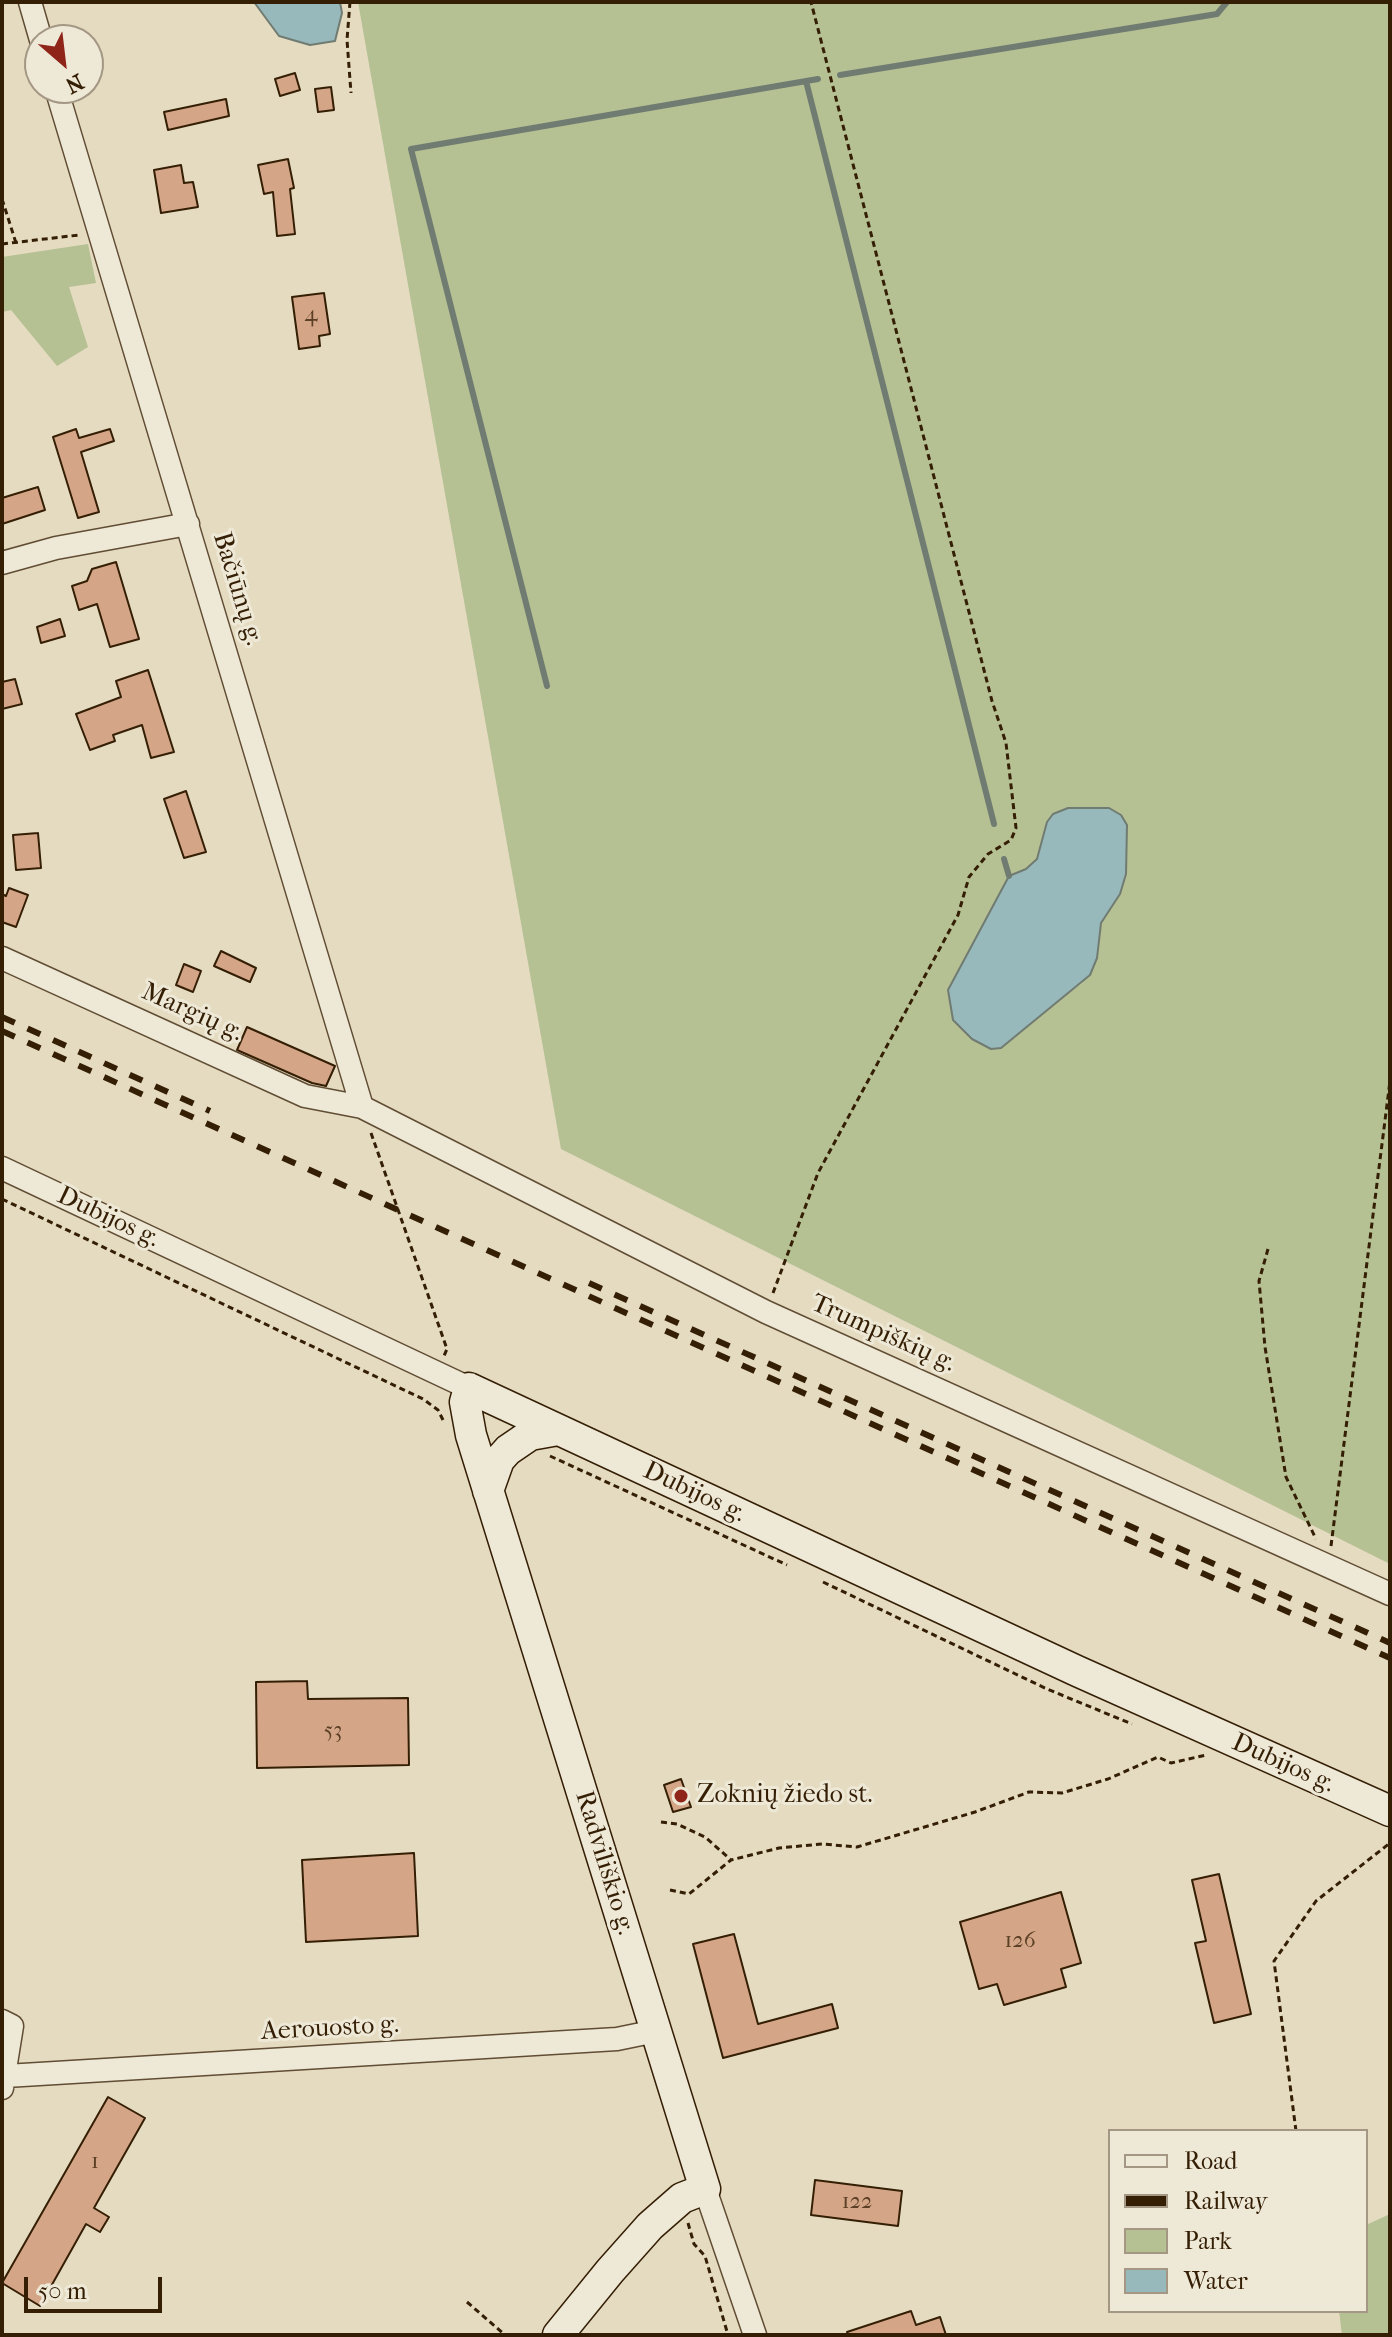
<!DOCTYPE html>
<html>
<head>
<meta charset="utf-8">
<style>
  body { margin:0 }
  #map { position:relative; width:1392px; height:2337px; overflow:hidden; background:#e5dbc1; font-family:"IM FELL French Canon",serif }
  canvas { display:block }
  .frame { position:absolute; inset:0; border:4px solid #341e04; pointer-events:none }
  .legend { position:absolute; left:1108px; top:2129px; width:260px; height:184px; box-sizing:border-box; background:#eee8d7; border:2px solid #a49783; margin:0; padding:10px 14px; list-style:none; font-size:24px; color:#341e04 }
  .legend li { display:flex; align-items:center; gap:16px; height:40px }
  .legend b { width:40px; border:2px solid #a49783 }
  .north { position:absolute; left:24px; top:24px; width:80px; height:80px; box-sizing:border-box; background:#eee8d7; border:2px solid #a49783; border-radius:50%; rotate:152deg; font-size:22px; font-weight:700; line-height:32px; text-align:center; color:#341e04 }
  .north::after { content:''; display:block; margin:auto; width:28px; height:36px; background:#8f2418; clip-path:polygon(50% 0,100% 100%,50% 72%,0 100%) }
  .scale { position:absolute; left:24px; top:2277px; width:138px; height:36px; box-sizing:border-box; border:4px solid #341e04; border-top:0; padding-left:10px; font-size:24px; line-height:28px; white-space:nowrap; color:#341e04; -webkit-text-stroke:6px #eee8d7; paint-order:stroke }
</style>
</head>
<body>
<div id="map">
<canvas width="1392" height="2337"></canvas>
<div class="frame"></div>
<ul class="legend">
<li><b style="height:10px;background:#eee8d7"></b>Road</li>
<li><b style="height:10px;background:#341e04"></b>Railway</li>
<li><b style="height:22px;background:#b5c093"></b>Park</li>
<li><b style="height:22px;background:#98b9bb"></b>Water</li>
</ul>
<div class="north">N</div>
<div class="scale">50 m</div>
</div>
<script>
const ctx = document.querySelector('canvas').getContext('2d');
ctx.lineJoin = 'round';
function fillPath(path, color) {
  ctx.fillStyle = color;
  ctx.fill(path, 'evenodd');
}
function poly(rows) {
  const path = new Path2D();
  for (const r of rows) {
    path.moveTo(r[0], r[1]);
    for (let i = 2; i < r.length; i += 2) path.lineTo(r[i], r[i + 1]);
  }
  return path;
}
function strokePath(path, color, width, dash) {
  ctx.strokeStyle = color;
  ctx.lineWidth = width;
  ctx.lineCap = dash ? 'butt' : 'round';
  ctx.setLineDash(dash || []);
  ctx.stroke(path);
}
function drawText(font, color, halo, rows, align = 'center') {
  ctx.font = font + ' "IM FELL French Canon",serif';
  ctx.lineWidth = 6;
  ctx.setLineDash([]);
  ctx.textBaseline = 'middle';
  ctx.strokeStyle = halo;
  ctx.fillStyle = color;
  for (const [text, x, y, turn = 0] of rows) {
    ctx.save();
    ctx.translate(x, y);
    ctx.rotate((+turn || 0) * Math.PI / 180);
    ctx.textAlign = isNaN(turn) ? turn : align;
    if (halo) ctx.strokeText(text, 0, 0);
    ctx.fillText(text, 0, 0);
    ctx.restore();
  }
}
fillPath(poly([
  [358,2,1390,2,1390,1564,561,1149],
  [1047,823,1120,894,1101,923,1097,958,1081,984,1058,999,1009,876,1026,869,1037,859],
  [88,244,96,283,69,287,88,347,57,366,11,310,2,312,2,257],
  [1390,2214,1390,2335,1342,2335,1339,2311,1366,2311,1366,2225]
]), '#b5c093');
const water = poly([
  [254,2,340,2,342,13,335,41,310,45,279,36,254,2],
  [1068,808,1109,808,1121,815,1127,825,1126,874,1120,894,1101,923,1097,958,1090,975,1001,1048,991,1049,972,1039,953,1020,948,990,1009,876,1026,869,1037,859,1047,822,1053,814,1068,808]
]);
fillPath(water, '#98b9bb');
strokePath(water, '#707b72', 2);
strokePath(poly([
  [840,75,1217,14,1227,2],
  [806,81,994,824],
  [547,686,411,149,818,79],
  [1004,859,1009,876]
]), '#707b72', 6);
const building = poly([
  [295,73,300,90,280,96,275,79,295,73],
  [331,87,334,110,318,112,315,89,331,87],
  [226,99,229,116,168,130,164,112,226,99],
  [288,159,294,188,290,189,295,234,277,236,273,192,264,194,258,165,288,159],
  [181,165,184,183,193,182,198,207,161,213,154,170,181,165],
  [324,293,330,334,319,336,320,346,299,349,292,297,324,293],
  [76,429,79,438,110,429,114,441,81,452,99,512,78,518,53,437,76,429],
  [38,487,45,510,2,524,2,498,38,487],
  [116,562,139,639,110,647,97,604,79,610,72,586,87,581,92,569,116,562],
  [60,619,65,636,41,643,37,627,60,619],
  [148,670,174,752,151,758,142,725,113,735,115,741,90,750,76,714,121,697,116,681,148,670],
  [15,679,22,704,2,709,2,682,15,679],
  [186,791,206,852,184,858,164,799,186,791],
  [38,833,41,868,16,870,13,835,38,833],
  [9,888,28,895,16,927,2,922,2,894,6,896,9,888],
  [221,951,256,968,250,982,214,966,221,951],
  [184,964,201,971,193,992,176,985,184,964],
  [247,1027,335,1066,326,1086,312,1083,237,1050,247,1027],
  [307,1681,308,1699,408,1698,409,1765,257,1768,256,1682,307,1681],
  [681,1779,691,1807,673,1812,664,1785,681,1779],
  [414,1853,418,1936,306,1942,302,1860,414,1853],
  [1219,1874,1251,2014,1214,2023,1195,1943,1206,1941,1192,1880,1219,1874],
  [1061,1892,1081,1963,1061,1969,1066,1987,1004,2005,997,1984,979,1989,960,1922,1061,1892],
  [734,1934,758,2024,832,2004,838,2028,723,2058,693,1944,734,1934],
  [108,2097,145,2118,94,2208,109,2217,100,2232,86,2224,40,2306,2,2283,108,2097],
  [815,2180,902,2191,898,2226,811,2215,815,2180],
  [911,2311,916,2325,940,2317,946,2335,848,2335,847,2332,911,2311]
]);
fillPath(building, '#d4a687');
strokePath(building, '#341e04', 2);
const street = poly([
  [30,2,41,40],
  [56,88,362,1107],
  [2,563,56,548,188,524],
  [2,958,305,1096,362,1107,766,1312,1390,1594],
  [2,1168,469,1388],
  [2,2021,12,2026,2,2088],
  [6,2076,617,2039,656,2031],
  [705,2189,755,2335]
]);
const secondary = poly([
  [488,1491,499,1460,508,1450,530,1435,558,1430],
  [558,2335,610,2271,650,2226,682,2198,705,2189,471,1435,465,1402,469,1388,1077,1671,1390,1811]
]);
strokePath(street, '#604d33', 25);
strokePath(secondary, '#341e04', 33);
strokePath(poly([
  [350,2,347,40,351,93],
  [2,199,16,243],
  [2,244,79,235],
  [371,1133,447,1349,444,1356],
  [2,1199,423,1399,438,1410,443,1420],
  [1268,1249,1259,1281,1265,1347,1286,1477,1316,1539],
  [773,1293,818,1173,958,915,969,877,988,854,1011,840,1016,828,1006,743,992,701,811,2],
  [550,1456,787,1565],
  [1331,1546,1390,1081],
  [823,1582,1047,1689,1132,1724],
  [661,1822,677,1824,705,1837,731,1860],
  [670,1890,689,1894,731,1860,779,1848,822,1844,857,1847,975,1812,1029,1792,1062,1793,1108,1779,1158,1757,1171,1763,1206,1755],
  [1296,2131,1274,1961,1316,1901,1390,1843],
  [688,2223,694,2244,705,2256,728,2335],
  [467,2302,505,2335]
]), '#341e04', 3, [6, 4]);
strokePath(street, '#eee8d7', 22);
strokePath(secondary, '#eee8d7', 30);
strokePath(poly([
  [2,1017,210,1111],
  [2,1031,1390,1658],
  [589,1283,1390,1643]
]), '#341e04', 6, [14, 14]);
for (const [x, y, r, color] of [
  [681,1796,8,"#8f2418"]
]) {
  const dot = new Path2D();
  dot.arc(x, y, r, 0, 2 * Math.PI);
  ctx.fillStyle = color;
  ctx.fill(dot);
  strokePath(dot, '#eee8d7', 3);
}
drawText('22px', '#5c4025', null, [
  ["4",311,316],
  ["53",333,1732],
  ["126",1020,1942],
  ["1",95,2163],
  ["122",857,2203]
]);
drawText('26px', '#341e04', '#eee8d7', [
  ["Bačiūnų g.",237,589,73],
  ["Margių g.",192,1013,24],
  ["Dubijos g.",108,1218,25],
  ["Trumpiškių g.",883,1334,24],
  ["Dubijos g.",694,1493,25],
  ["Dubijos g.",1283,1764,24],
  ["Radviliškio g.",604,1863,73],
  ["Aerouosto g.",330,2029,-3]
]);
drawText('26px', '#341e04', '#eee8d7', [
  ["Zoknių žiedo st.",697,1796]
], 'left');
</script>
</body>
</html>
